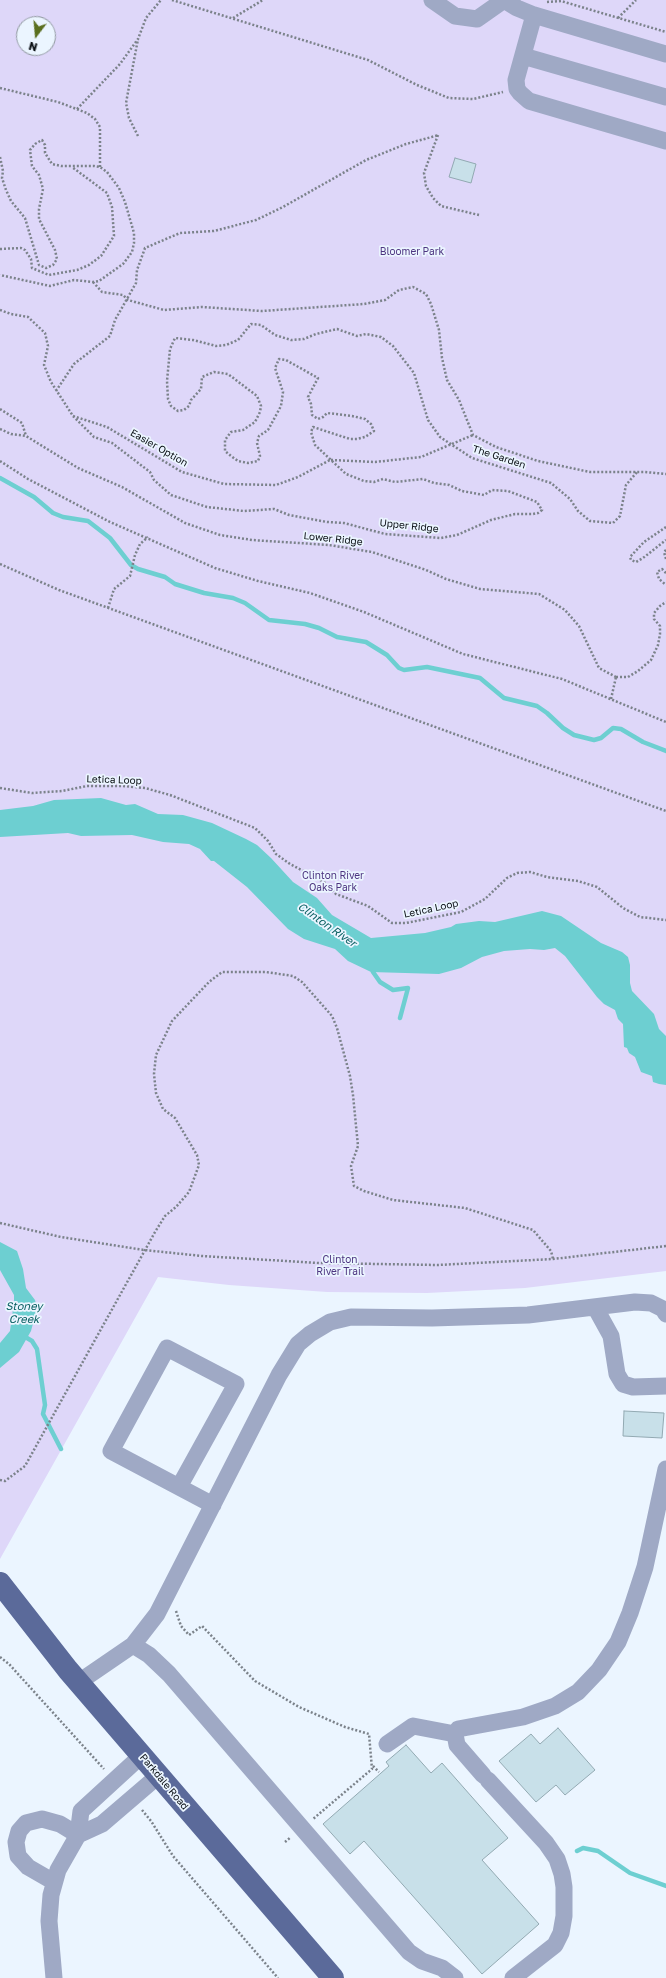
<!DOCTYPE html>
<html>
<head>
<meta charset="utf-8">
<style>
  body { margin:0 }
  #map { position:relative; width:666px; height:1978px; overflow:hidden; background:#ebf5ff; font-family:"Golos Text",sans-serif }
  canvas { display:block }
  .north { position:absolute; left:16px; top:16px; width:40px; height:40px; box-sizing:border-box; background:#ebf5ff; border:1px solid #9098a0; border-radius:50%; rotate:196deg; font-size:11px; font-weight:700; line-height:16px; text-align:center; color:#080d12 }
  .north::after { content:''; display:block; margin:auto; width:14px; height:18px; background:#5a6f1f; clip-path:polygon(50% 0,100% 100%,50% 72%,0 100%) }
</style>
</head>
<body>
<div id="map">
<canvas width="666" height="1978"></canvas>
<div class="north">N</div>
</div>
<script>
const ctx = document.querySelector('canvas').getContext('2d');
ctx.lineJoin = 'round';
function fillPath(path, color) {
  ctx.fillStyle = color;
  ctx.fill(path, 'evenodd');
}
function poly(rows) {
  const path = new Path2D();
  for (const r of rows) {
    path.moveTo(r[0], r[1]);
    for (let i = 2; i < r.length; i += 2) path.lineTo(r[i], r[i + 1]);
  }
  return path;
}
function strokePath(path, color, width, dash) {
  ctx.strokeStyle = color;
  ctx.lineWidth = width;
  ctx.lineCap = dash ? 'butt' : 'round';
  ctx.setLineDash(dash || []);
  ctx.stroke(path);
}
function drawText(font, color, halo, rows, align = 'center') {
  ctx.font = font + ' "Golos Text",sans-serif';
  ctx.lineWidth = 3.5;
  ctx.setLineDash([]);
  ctx.textBaseline = 'middle';
  ctx.strokeStyle = halo;
  ctx.fillStyle = color;
  for (const [text, x, y, turn = 0] of rows) {
    ctx.save();
    ctx.translate(x, y);
    ctx.rotate((+turn || 0) * Math.PI / 180);
    ctx.textAlign = isNaN(turn) ? turn : align;
    if (halo) ctx.strokeText(text, 0, 0);
    ctx.fillText(text, 0, 0);
    ctx.restore();
  }
}
fillPath(poly([
  [0,0,666,0,666,1271,525,1288,427,1293,327,1292,229,1285,158,1277,0,1559],
  [24,24,48,24,48,48,24,48]
]), '#ded7f9');
fillPath(poly([
  [101,798,126,805,135,804,158,814,183,815,212,823,246,839,257,845,271,858,293,882,317,898,332,915,371,938,425,933,451,927,456,924,479,921,495,922,542,911,561,916,601,943,622,952,628,957,630,965,630,983,632,991,654,1014,659,1029,666,1036,666,1085,659,1084,653,1082,652,1076,641,1072,635,1057,629,1053,627,1048,624,1047,623,1024,618,1019,615,1010,604,1004,597,997,565,956,555,948,544,950,530,949,504,951,482,957,461,968,439,974,371,972,348,961,335,949,304,939,288,929,247,887,214,861,211,861,200,849,189,844,163,842,132,835,81,836,68,833,0,837,0,810,33,806,54,800],
  [0,1242,17,1251,23,1269,26,1288,35,1300,37,1308,31,1331,19,1352,0,1368,0,1343,10,1331,14,1302,14,1295,0,1270]
]), '#6dcfd1');
strokePath(poly([
  [0,478,34,497,53,513,63,517,88,521,110,538,131,565,138,569,165,577,175,584,204,593,233,598,245,603,269,620,305,624,319,628,337,637,366,642,387,655,399,668,404,670,427,667,480,678,504,698,537,706,547,713,563,728,574,735,594,740,601,738,613,728,621,729,643,742,666,751],
  [373,972,380,982,393,990,408,988,400,1018],
  [27,1338,32,1341,37,1349,45,1405,43,1414,61,1449],
  [577,1851,583,1848,598,1851,630,1873,666,1886]
]), '#6dcfd1', 4.5);
const building = poly([
  [455,158,476,164,471,183,449,177,455,158],
  [624,1411,664,1413,662,1438,623,1436,624,1411],
  [558,1728,595,1770,565,1795,556,1785,536,1802,499,1761,531,1734,540,1744,558,1728],
  [406,1745,431,1773,442,1763,508,1838,482,1860,539,1924,482,1974,364,1841,350,1854,323,1824,389,1766,386,1762,406,1745]
]);
fillPath(building, '#c8e0e9');
strokePath(building, '#92a9b2', 1);
strokePath(poly([
  [172,0,368,60,417,85,449,98,473,99,503,92],
  [547,2,561,1,666,32],
  [233,18,263,0],
  [618,18,636,0],
  [0,88,58,102,87,113,95,119,100,127,100,167],
  [77,109,120,64,138,39,146,18,161,0],
  [438,135,424,173,426,186,433,198,441,206,479,215],
  [138,136,129,118,126,103,138,39],
  [0,157,3,171,2,178,6,190,11,201,25,218,39,265,46,268,53,265,57,259,55,250,39,219,39,209,43,189,39,175,32,166,30,150,35,144,42,140,45,145,45,153,52,164,61,166,94,166,100,167,107,172,119,188,125,202,134,233,134,243,132,252,123,264,99,281,93,282,74,280,50,286,0,275],
  [0,249,21,248,25,250,31,259,32,268,49,275,77,270,89,265,101,256,114,236,112,207,107,193,72,167],
  [93,282,102,292,123,295,128,300,164,310,202,307,262,311,364,304,385,300,399,290,413,287,426,294,431,304,439,330,442,358,447,380,459,400,473,435,496,447,538,461,590,472,645,472,666,474],
  [0,310,11,314,28,317,45,333,48,346,44,365,51,382,73,416,94,437,112,443,133,459,150,472,154,480,171,495,207,507,244,511,274,509,289,515,327,522,344,523,385,534,441,538,457,535,491,520,515,514,533,514,538,513,542,510,537,502,508,491,492,490,484,495,462,491,449,485,434,483,423,479,395,482,383,479,374,482,364,481,346,474,315,445,311,432,313,427,350,439,357,439,365,437,374,431,371,424,365,419,352,416,327,413,323,417,318,419,312,415,311,404,308,397,318,378,286,360,279,359,275,368,283,392,281,406,268,430,259,436,257,443,260,456,258,461,248,463,238,461,231,456,225,451,225,440,231,432,243,430,255,422,260,412,261,406,257,396,228,374,214,372,202,377,201,389,191,400,189,406,184,410,178,411,171,406,168,399,167,381,170,349,175,338,193,340,216,346,226,345,238,340,251,324,261,325,275,335,291,340,304,339,316,334,337,329,357,336,366,334,381,337,393,346,414,373,428,420,440,437,472,458,551,483,570,499,578,511,590,521,613,523,620,516,626,485,637,472],
  [56,391,74,364,110,336,115,320,136,283,137,270,145,248,180,233,214,231,256,220,283,207,366,160,406,144,439,135],
  [0,409,22,423,26,436],
  [73,416,107,427,182,472,224,484,276,485,298,477,330,460],
  [0,429,11,434,26,436,78,468,122,487,185,523,220,535,252,540,329,545,372,552,426,570,446,579,480,589,539,594,565,610,579,626,599,668,616,677],
  [331,460,375,462,421,457,473,435],
  [0,461,28,479,110,522,215,568,258,581,310,593,364,612,463,654,562,679,666,722],
  [666,527,644,542,630,557,631,560,636,562,643,558,666,540],
  [666,550,664,552,666,559],
  [0,564,59,590,666,811],
  [666,573,662,569,657,572,659,579,666,585],
  [108,608,114,589,130,576,135,555,140,544,148,537],
  [616,677,628,677,638,671,651,660,658,645,660,634,660,626,654,619,654,613,660,606,666,602],
  [611,699,616,677],
  [0,788,32,793,62,791,87,786,123,786,145,788,170,795,255,828,268,841,276,854,290,864,324,882,336,894,368,906,392,923,406,923,461,912,485,899,507,878,517,873,530,872,547,877,578,881,597,887,623,908,640,917,666,920],
  [0,1223,61,1237,144,1250,202,1256,319,1263,438,1265,553,1259,666,1246],
  [0,1480,5,1481,25,1466,155,1232,165,1216,176,1207,189,1192,199,1165,197,1155,175,1118,163,1109,156,1093,154,1074,156,1055,172,1021,209,982,222,972,266,972,293,976,302,982,332,1016,337,1028,350,1076,353,1095,358,1146,351,1166,354,1186,364,1191,393,1200,465,1208,533,1230,551,1251,553,1259],
  [176,1611,181,1626,189,1635,202,1626,255,1681,299,1707,345,1727,369,1734,372,1769,313,1819],
  [0,1657,9,1664,104,1769],
  [373,1766,379,1772],
  [142,1810,151,1821,173,1856,278,1978],
  [285,1842,291,1837]
]), '#7b828a', 2.5, [2, 2]);
strokePath(poly([
  [432,0,455,16,477,19,504,0],
  [504,0,517,8,534,15,666,54],
  [534,15,516,80,517,89,520,93,529,101,666,141],
  [523,56,666,97],
  [595,1307,611,1336,617,1374,623,1384,633,1387,666,1386],
  [179,1487,236,1384,167,1348,111,1451,213,1505],
  [133,1645,149,1655,169,1674,409,1952,422,1961,442,1968,455,1978],
  [79,1682,133,1645,157,1614,279,1375,298,1344,310,1334,330,1322,351,1317,432,1318,528,1315,635,1302,651,1303,663,1309,666,1314],
  [387,1744,413,1726,455,1734],
  [483,1775,457,1745,455,1734,458,1729,523,1717,555,1706,578,1692,599,1670,618,1642,630,1613,645,1567,666,1469],
  [488,1780,546,1843,557,1859,562,1874,564,1887,564,1916,561,1933,555,1945,513,1978],
  [78,1835,102,1824,158,1776],
  [54,1882,28,1867,18,1856,16,1842,19,1831,26,1823,42,1819,60,1824,78,1835],
  [54,1978,49,1921,51,1895,58,1870,78,1835,81,1811,141,1756]
]), '#9fa9c5', 17);
strokePath(poly([
  [0,1583,68,1670,333,1978]
]), '#5b6a9a', 22);
drawText('10px', '#4d3581', '#ebf5ff', [
  ["Bloomer Park",412,252],
  ["Clinton River",333,876],
  ["Oaks Park",333,888],
  ["Clinton",340,1260],
  ["River Trail",340,1272]
]);
drawText('10px', '#080d12', '#ebf5ff', [
  ["Easier Option",159,448,30],
  ["The Garden",499,457,18],
  ["Upper Ridge",409,526,6],
  ["Lower Ridge",333,539,6],
  ["Letica Loop",114,780,2],
  ["Letica Loop",431,909,-12],
  ["Parkdale Road",164,1782,50]
]);
drawText('italic 11px', '#0b6163', '#ebf5ff', [
  ["Clinton River",327,925,35],
  ["Stoney",24,1307],
  ["Creek",24,1320]
]);
</script>
</body>
</html>
